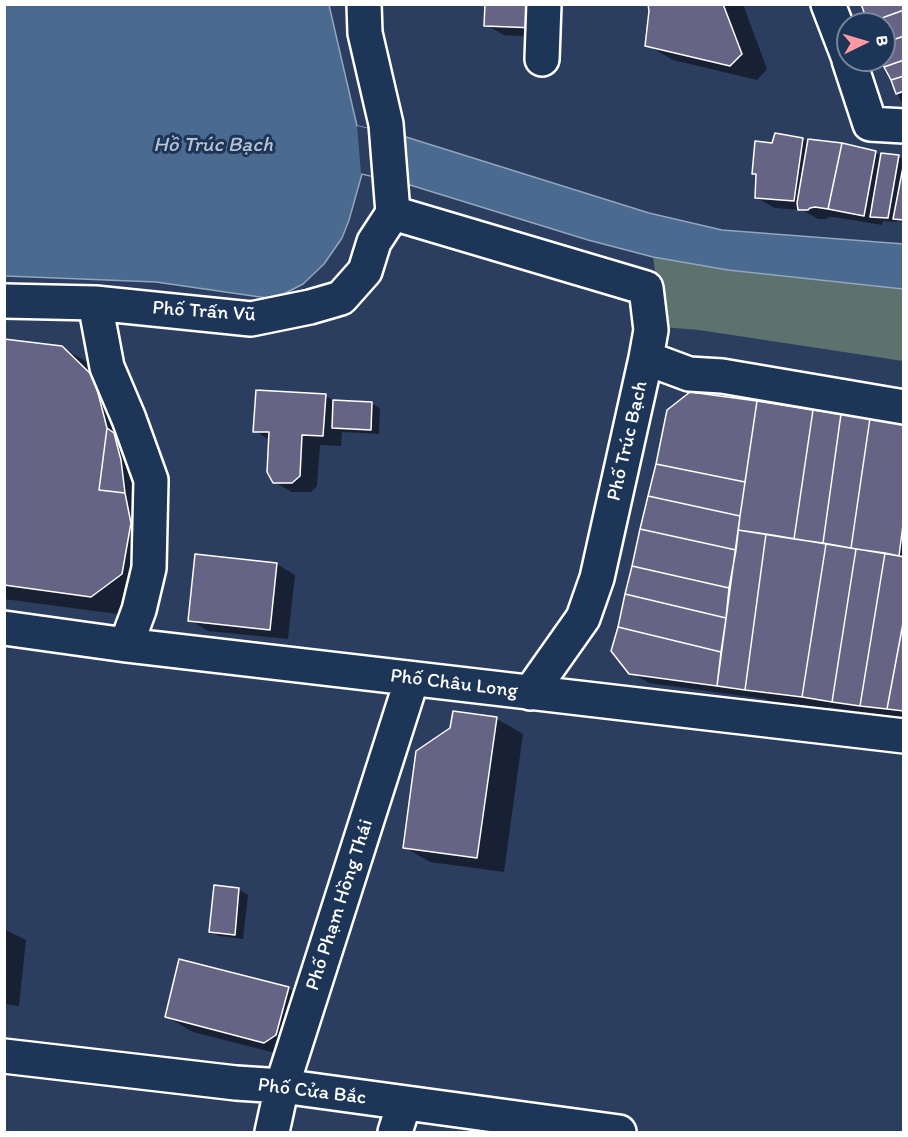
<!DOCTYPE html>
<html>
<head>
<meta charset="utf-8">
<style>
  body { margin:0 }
  #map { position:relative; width:908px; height:1137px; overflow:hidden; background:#2c3e60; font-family:Itim,sans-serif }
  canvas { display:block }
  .frame { position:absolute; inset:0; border:6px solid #fff; pointer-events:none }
  .north { position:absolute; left:836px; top:12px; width:60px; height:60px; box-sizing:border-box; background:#1d3557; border:2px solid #77869a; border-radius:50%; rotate:85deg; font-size:16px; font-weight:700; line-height:24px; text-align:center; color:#fff }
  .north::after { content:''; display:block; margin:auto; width:21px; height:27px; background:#ff9aa2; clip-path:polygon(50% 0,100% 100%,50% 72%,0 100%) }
</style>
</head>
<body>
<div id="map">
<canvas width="908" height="1137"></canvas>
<div class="frame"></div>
<div class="north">B</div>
</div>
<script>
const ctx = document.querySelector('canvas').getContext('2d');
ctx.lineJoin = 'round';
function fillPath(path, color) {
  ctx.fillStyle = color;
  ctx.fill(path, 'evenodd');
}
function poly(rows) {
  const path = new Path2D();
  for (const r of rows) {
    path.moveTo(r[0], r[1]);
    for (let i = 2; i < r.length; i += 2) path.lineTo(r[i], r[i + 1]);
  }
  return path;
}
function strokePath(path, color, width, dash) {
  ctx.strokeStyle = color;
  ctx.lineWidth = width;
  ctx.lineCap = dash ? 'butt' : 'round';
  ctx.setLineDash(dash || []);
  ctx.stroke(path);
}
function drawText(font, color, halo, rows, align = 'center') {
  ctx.font = font + ' Itim,sans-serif';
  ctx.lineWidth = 6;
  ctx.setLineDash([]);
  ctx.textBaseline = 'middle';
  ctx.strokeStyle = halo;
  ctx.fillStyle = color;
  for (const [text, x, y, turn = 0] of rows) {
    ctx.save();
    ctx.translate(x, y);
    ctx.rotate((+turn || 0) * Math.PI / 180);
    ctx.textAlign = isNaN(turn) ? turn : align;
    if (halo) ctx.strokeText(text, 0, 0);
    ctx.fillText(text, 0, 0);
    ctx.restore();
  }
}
fillPath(poly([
  [653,257,728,270,903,289,903,361,699,330,663,327]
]), '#5c726e');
const water = poly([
  [5,4,329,5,357,126,406,137,649,213,722,230,904,244,903,289,728,270,653,257,588,240,410,185,362,174,349,220,342,238,324,264,303,284,274,299,156,282,5,276,5,4]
]);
fillPath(water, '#4a6a90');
strokePath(water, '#92a6bc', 1.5);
fillPath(poly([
  [357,126,406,137,410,185,361,173]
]), '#2c3e60');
fillPath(poly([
  [486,4,553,38,504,35,486,25],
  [650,4,743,4,767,69,757,80,673,60,647,45],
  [863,4,904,4,904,108,883,60,884,24,870,24],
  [802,139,809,143,833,142,876,153,882,156,899,157,904,160,904,223,897,220,897,222,883,221,882,225,834,217,828,217,827,219,818,219,802,210,775,208,757,198,757,175,753,173,773,145],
  [4,341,62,348,96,367,140,447,134,500,158,514,125,615,4,599],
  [690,393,904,425,904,718,828,707,828,711,773,704,765,699,649,683,630,672],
  [325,396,335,401,371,403,380,408,379,434,342,432,341,446,320,445,317,486,311,492,292,492,274,482,270,440,255,431],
  [277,564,295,575,288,639,208,631,190,620],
  [497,719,523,734,504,872,430,862,404,847],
  [215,887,239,890,248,895,243,939,219,936,210,931],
  [4,929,26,940,19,1006,4,1004],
  [288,988,314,1004,291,1057,193,1032,167,1017]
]), '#0007');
const building = poly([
  [485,4,535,4,536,28,484,26,485,4],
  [648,4,723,4,742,54,730,66,645,46,649,11,648,4],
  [861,4,904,4,904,10,868,23,861,4],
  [904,10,904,36,884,43,884,24,868,23,904,10],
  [904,36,904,60,884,67,882,60,884,60,884,43,904,36],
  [904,60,904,76,891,80,884,67,904,60],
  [904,76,904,91,896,94,891,80,904,76],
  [775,133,803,138,794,201,755,198,756,174,752,174,755,141,772,143,775,133],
  [808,139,842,143,828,209,815,207,810,208,808,210,798,210,797,203,808,139],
  [842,143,876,151,864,216,828,209,842,143],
  [881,153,899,155,888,218,870,217,881,153],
  [904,162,904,220,893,219,904,162],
  [4,339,62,346,94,377,107,428,99,490,125,493,131,523,122,574,91,597,4,585,4,339],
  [256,390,326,394,323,436,302,435,300,476,292,483,273,483,267,472,269,432,253,432,256,390],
  [690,392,757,401,745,482,656,464,667,410,690,392],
  [333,400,372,402,371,430,332,428,333,400],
  [757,401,813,410,794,539,738,530,757,401],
  [813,410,841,414,823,543,794,539,813,410],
  [841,414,870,418,851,548,823,543,841,414],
  [870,418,904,424,904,517,899,556,851,548,870,418],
  [107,428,114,433,121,460,125,493,99,490,107,428],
  [656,464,745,482,740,516,648,496,656,464],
  [648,496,740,516,736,550,640,529,648,496],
  [640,529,736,550,729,588,632,566,640,529],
  [738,530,766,534,745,690,717,686,738,530],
  [766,534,826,544,802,697,745,690,766,534],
  [826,544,856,549,832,702,802,697,826,544],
  [856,549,885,553,860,706,832,702,856,549],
  [885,553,904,557,904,618,887,709,860,706,885,553],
  [195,554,277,563,270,630,188,621,195,554],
  [632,566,729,588,726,618,625,594,632,566],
  [625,594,726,618,721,652,618,627,625,594],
  [904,618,904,711,887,709,904,618],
  [618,627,721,652,717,686,629,674,611,651,618,627],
  [453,711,497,717,477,858,403,848,416,751,450,728,453,711],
  [214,885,239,888,235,935,209,932,214,885],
  [179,959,289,987,276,1035,264,1043,165,1017,179,959]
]);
fillPath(building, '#666485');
strokePath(building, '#fff', 1.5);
const minor = poly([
  [828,4,848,56],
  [542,59,544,4],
  [849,60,870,124,904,126],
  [393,213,646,288,651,330,646,358],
  [4,301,95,303,251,319,310,307,341,298,365,271,374,242,393,213,386,124,365,33,364,4],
  [95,303,107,367,129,419,151,480,149,568,139,610,126,645],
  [4,628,126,645,904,736],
  [530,693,583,618,597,578,646,358,689,374,722,376,904,407],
  [4,1056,236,1083,282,1086,619,1132],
  [272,1132,282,1086,412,679],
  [395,1132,404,1104]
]);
strokePath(minor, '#fff', 38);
strokePath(minor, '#1d3557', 33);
drawText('20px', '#fff', '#1d3557', [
  ["Phố Trấn Vũ",204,312,4],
  ["Phố Trúc Bạch",628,441,-77],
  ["Phố Châu Long",454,684,7],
  ["Phố Phạm Hồng Thái",340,905,-72],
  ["Phố Cửa Bắc",312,1092,7]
]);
drawText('italic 21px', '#b7c3d3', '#1d3557', [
  ["Hồ Trúc Bạch",213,146]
]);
</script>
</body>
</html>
